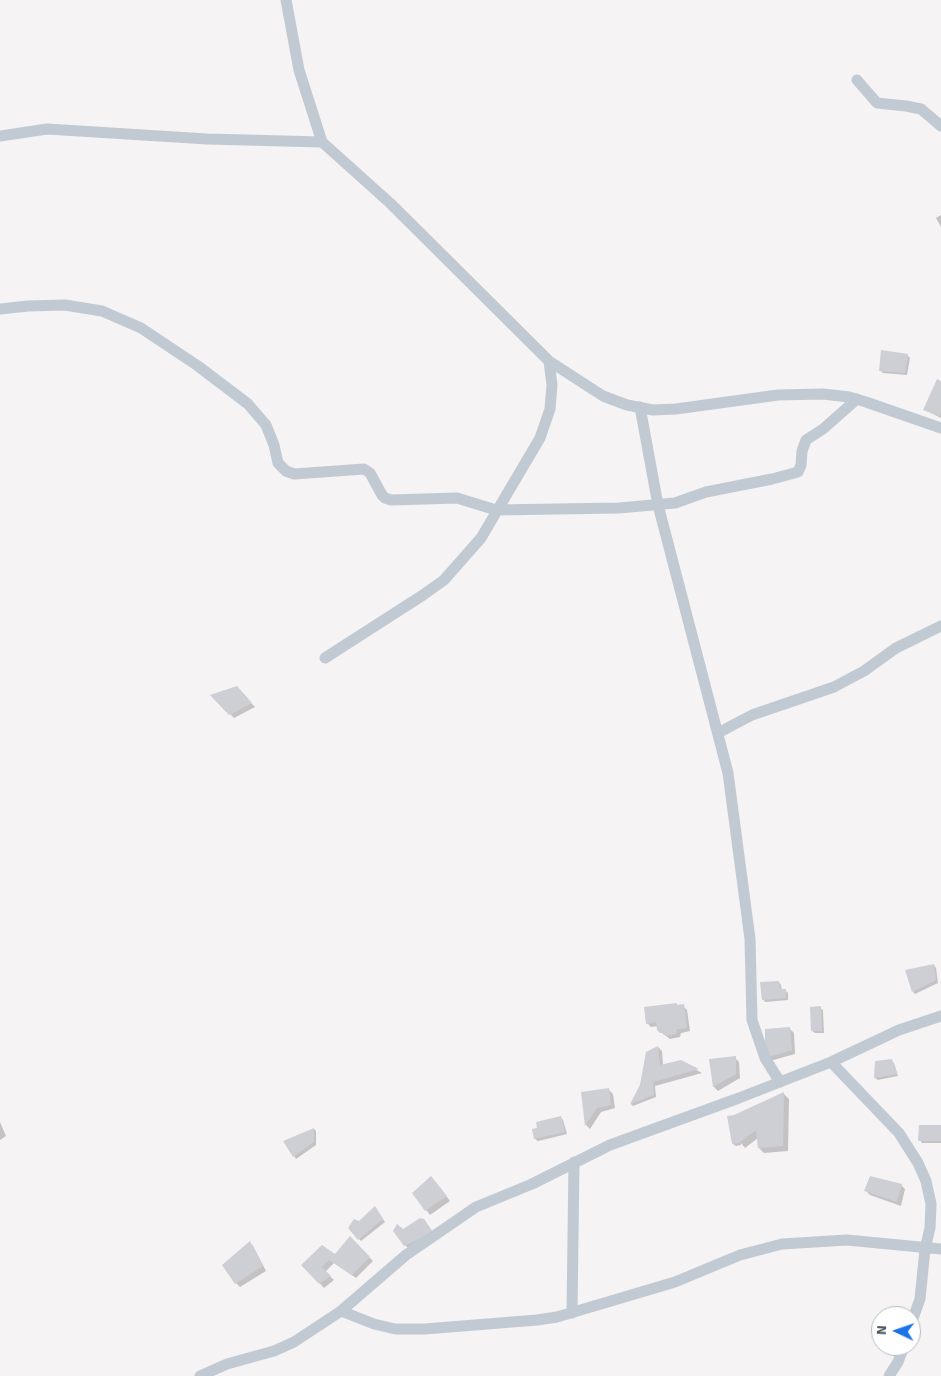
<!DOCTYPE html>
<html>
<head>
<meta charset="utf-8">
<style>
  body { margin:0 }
  #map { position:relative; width:941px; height:1376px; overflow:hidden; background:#f5f3f3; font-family:Signika,sans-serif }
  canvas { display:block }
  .north { position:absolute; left:871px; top:1306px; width:50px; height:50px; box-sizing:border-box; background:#fff; border:1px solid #b7bbc0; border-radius:50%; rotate:273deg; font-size:14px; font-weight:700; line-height:20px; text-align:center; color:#4a5661 }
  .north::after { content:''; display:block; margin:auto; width:18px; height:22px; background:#1a73e8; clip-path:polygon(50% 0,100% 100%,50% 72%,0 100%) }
</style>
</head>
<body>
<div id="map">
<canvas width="941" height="1376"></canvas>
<div class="north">N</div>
</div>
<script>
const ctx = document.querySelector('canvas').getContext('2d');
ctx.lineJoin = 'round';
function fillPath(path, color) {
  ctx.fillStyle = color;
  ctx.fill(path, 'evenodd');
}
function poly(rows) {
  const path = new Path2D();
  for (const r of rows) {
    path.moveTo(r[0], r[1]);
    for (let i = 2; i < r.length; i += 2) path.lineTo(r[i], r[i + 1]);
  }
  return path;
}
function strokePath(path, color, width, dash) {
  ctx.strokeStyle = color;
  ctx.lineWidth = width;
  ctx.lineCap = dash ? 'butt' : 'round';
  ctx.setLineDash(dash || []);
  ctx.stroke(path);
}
fillPath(poly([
  [941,215,941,227,936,218],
  [907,355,910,358,907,375,883,373,880,370],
  [941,382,941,418,925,410],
  [236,687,255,707,234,718,212,696],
  [934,965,936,968,938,983,915,994,913,992],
  [779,982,781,985,782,991,785,990,788,993,788,1000,765,1002,763,999],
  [678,1006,683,1006,687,1010,690,1031,681,1033,680,1037,670,1039,658,1030,658,1026,651,1027,647,1023],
  [820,1008,823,1010,824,1033,815,1033,812,1031],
  [790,1029,794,1033,795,1054,770,1061,766,1057],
  [658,1047,662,1051,663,1065,681,1062,702,1073,655,1086,656,1097,633,1106,631,1104],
  [735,1058,739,1062,740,1078,718,1091,714,1087,711,1060],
  [892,1061,894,1063,898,1076,878,1080,875,1078,876,1062],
  [609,1090,613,1094,615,1108,601,1112,590,1129,586,1125,583,1094],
  [784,1094,789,1099,788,1151,764,1153,759,1148,758,1138,745,1148,741,1143,741,1145,736,1146,733,1144,735,1115],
  [561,1118,563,1120,567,1134,538,1141,535,1139],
  [0,1122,6,1136,0,1140],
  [941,1127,941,1143,922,1143,920,1140],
  [314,1129,316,1131,316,1145,296,1159,285,1141],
  [435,1182,450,1201,430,1215,413,1193],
  [901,1185,905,1189,901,1206,870,1195,866,1191],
  [377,1210,385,1222,361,1241,359,1239,359,1223],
  [423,1220,436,1236,409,1249,405,1245,403,1231],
  [350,1238,373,1261,356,1278,334,1263,325,1272,334,1280,324,1288,303,1265,335,1255],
  [250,1243,253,1246,266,1271,240,1287,236,1283]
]), '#0003');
fillPath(poly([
  [881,350,908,354,905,373,879,371],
  [937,379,941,381,941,412,939,416,923,410],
  [237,686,252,703,229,715,210,695],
  [934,964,936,980,912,992,905,970],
  [779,981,780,989,786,989,786,998,762,1000,760,982],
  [677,1003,677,1005,684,1004,687,1028,677,1029,676,1034,665,1036,664,1033,660,1033,657,1030,656,1022,646,1024,644,1007],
  [821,1006,822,1031,811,1031,810,1007],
  [790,1027,792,1050,765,1058,765,1029],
  [658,1046,660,1065,681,1060,699,1069,653,1082,654,1095,630,1104,640,1085,646,1052],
  [736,1056,736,1074,713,1087,709,1059],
  [892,1059,897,1074,874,1078,875,1061],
  [609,1088,611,1105,597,1108,585,1126,581,1092],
  [784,1092,783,1146,758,1148,756,1130,739,1143,732,1144,727,1116,734,1115],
  [561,1116,565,1132,534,1139,532,1129,537,1128,536,1122],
  [919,1125,941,1125,941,1141,918,1141],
  [314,1128,314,1142,293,1157,283,1141],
  [431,1176,447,1196,425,1211,412,1193],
  [870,1176,902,1184,897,1202,864,1191],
  [375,1206,383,1219,358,1240,348,1228,354,1219,359,1221],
  [420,1218,424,1219,433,1232,404,1246,393,1231,397,1224,403,1229],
  [350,1236,370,1257,352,1275,329,1260,322,1267,331,1276,319,1284,301,1265,322,1245,335,1254],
  [250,1241,263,1266,235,1284,222,1265]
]), '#cdcfd5');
strokePath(poly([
  [286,0,299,70,322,142,390,203,549,361,603,396,627,405,653,410,676,409,778,395,823,394,849,397,866,402,941,428],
  [857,80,877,103,906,106,921,109,941,126],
  [0,136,47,129,207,139,322,142],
  [0,309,28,306,65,305,102,311,141,328,198,366,248,404,266,425,274,445,278,463,286,471,294,474,364,469,370,473,382,495,385,498,391,500,457,498,496,510,619,508,675,503,706,492,772,479,798,472,801,465,802,451,806,440,823,429,857,399],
  [640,407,658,505,728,773,750,939,752,1020,765,1058,780,1082],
  [325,658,423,595,444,580,481,538,540,438,550,409,552,385,549,361],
  [718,733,752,715,834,687,864,671,896,648,941,626],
  [831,1062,899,1133,918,1163,926,1181,931,1204,930,1228,925,1249,920,1299,911,1324],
  [341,1311,374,1324,395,1329,425,1329,537,1320,557,1317,675,1282,740,1255,782,1244,847,1240,941,1249],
  [572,1313,574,1162],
  [200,1376,227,1364,274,1351,294,1342,341,1311,406,1255,476,1207,532,1184,610,1145,739,1098,831,1062,899,1030,941,1016],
  [889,1376,898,1362,904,1346]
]), '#c1cad2', 11);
</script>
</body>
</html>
